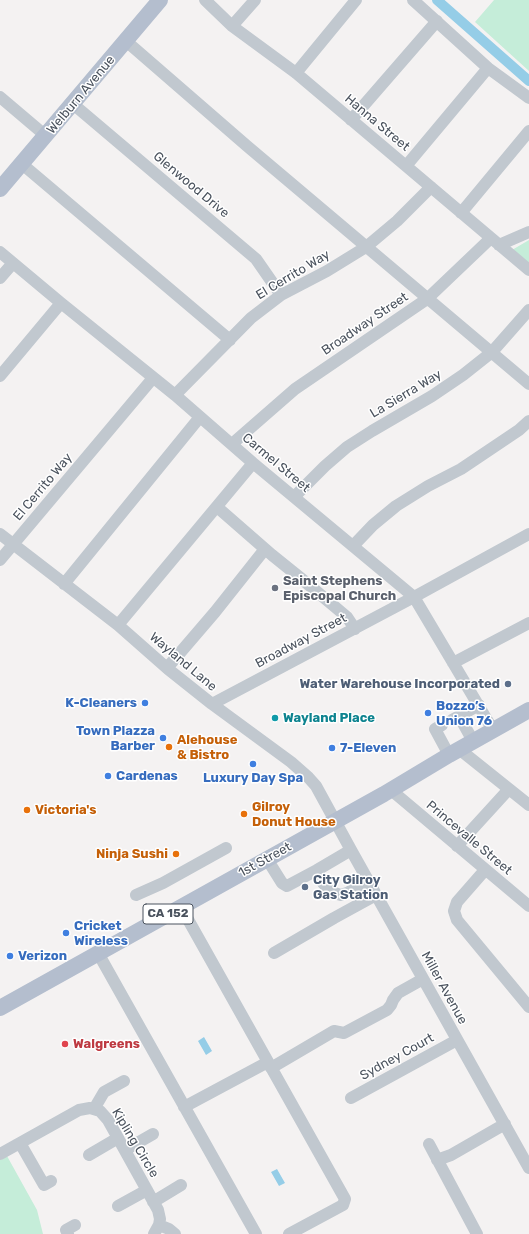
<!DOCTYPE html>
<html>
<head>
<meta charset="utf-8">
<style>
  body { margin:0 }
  canvas { display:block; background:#f4f2f2 }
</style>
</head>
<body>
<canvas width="529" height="1234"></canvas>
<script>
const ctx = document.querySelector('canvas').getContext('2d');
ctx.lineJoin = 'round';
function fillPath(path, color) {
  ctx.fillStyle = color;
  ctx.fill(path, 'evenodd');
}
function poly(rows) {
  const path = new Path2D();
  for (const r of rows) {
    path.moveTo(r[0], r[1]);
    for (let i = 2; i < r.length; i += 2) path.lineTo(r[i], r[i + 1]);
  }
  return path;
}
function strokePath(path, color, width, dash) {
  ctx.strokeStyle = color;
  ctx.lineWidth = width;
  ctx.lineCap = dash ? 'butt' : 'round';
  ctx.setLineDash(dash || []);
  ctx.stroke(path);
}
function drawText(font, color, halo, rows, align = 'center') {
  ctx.font = font + ' Rubik,sans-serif';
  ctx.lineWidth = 3;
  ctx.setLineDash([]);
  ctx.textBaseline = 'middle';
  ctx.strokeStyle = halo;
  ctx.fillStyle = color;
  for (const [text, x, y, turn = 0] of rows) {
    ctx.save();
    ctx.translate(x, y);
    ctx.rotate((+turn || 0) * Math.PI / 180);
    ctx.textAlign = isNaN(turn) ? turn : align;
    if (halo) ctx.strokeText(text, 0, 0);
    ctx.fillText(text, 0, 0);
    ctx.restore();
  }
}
fillPath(poly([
  [494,0,529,0,529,71,475,22],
  [529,240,529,265,512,250],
  [7,1156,37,1210,43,1234,0,1234,0,1160]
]), '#c5edd9');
fillPath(poly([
  [204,1037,212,1051,206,1055,198,1041],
  [277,1169,285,1183,279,1186,271,1172]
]), '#95cde7');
strokePath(poly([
  [437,0,529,81]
]), '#95cde7', 10);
strokePath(poly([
  [205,0,232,26,296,73,529,270],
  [413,0,488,68,529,98],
  [232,26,255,0],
  [126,41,247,146,529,384],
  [296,73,356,0],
  [0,97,46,136],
  [73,104,256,259,281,295],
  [351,120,437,21],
  [22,164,230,340],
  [406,166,488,68],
  [461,213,529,131],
  [499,245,529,232],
  [0,252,61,303,175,395,253,463,414,597,493,730],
  [0,278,13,263],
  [0,376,61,303],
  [175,395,251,318,281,295,327,271,366,247,397,221,431,187],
  [232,444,295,389,427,299,491,238],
  [294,497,325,466,347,447,372,431,432,396,463,375,492,352,529,310],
  [217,507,272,555,303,580,347,617,355,629],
  [0,534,118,625,168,669,212,704,291,762,308,777,316,786,351,850,529,1168],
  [353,546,373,525,396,506,428,486,461,469,519,430,529,421],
  [0,560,153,378],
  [64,584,200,417],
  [118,625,253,463],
  [453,663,529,623],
  [167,668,215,612,265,549],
  [212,704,414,597,529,534],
  [459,716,473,741],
  [452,720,479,705],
  [442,725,435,729,449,755],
  [459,749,529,805],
  [391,790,529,906],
  [457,846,509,789],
  [351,850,317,870,323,883,331,892,341,895,349,892,368,881],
  [267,859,282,883,287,886,317,870],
  [485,870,457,902,454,911,457,920,529,1007],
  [136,895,163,883,226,848],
  [181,907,345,1199,343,1205,289,1234],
  [98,953,256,1234],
  [274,953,334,918,376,895],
  [271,1068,334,1031,344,1033,387,1010,391,1005,393,1000,398,993,423,979],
  [351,1098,457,1040],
  [184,1107,268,1062],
  [94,1109,104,1092,124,1081],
  [20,1143,44,1185,51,1181],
  [429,1144,477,1234],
  [125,1150,153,1134],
  [0,1154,79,1110,90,1108,100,1111,108,1120,158,1210,160,1219,159,1225,154,1234],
  [89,1155,118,1138],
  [437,1160,451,1155,505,1124],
  [153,1202,181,1185],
  [118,1206,147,1190],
  [159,1225,169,1229,175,1234],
  [68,1234,66,1230,75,1225]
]), '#c1c8cf', 12);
strokePath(poly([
  [0,189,160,0],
  [0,1008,384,794,449,755,529,710]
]), '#b4bece', 16);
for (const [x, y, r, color] of [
  [275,588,4,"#6b7280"],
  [508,684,4,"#5c6f8a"],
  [145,703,4,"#3f7fe0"],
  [428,713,4,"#3f7fe0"],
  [275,718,4,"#0f9aa8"],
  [163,738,4,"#3f7fe0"],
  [169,747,4,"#e8710a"],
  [332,748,4,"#3f7fe0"],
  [253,764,4,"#3f7fe0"],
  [108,776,4,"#3f7fe0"],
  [27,810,4,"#e8710a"],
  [244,814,4,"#e8710a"],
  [176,854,4,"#e8710a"],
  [305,887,4,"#5c6f8a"],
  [66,933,4,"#3f7fe0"],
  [10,956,4,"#3f7fe0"],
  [65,1044,4,"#e0444e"]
]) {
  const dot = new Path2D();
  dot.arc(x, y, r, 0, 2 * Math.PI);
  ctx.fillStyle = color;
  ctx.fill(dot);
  strokePath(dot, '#fff', 1.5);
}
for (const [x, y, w] of [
  [168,914,50]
]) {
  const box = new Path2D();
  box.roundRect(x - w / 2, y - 10, w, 20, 3);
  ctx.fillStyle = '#fff';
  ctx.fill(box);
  strokePath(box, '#4b535e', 1);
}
drawText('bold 12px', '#4b535e', null, [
  ["CA 152",168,914]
]);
drawText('13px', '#4b535e', '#fff', [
  ["Welburn Avenue",81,95,-50],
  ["Hanna Street",377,123,40],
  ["Glenwood Drive",191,185,40],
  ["El Cerrito Way",293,275,-31],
  ["Broadway Street",365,324,-34],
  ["La Sierra Way",406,394,-31],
  ["Carmel Street",276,463,40],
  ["El Cerrito Way",43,487,-50],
  ["Broadway Street",301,641,-28],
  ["Wayland Lane",183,662,40],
  ["Princevalle Street",469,838,40],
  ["1st Street",265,860,-29],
  ["Miller Avenue",444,988,61],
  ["Sydney Court",397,1057,-29],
  ["Kipling Circle",135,1143,59]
]);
drawText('bold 13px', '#5b616d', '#fff', [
  ["Saint Stephens",283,581],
  ["Episcopal Church",283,596]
], 'left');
drawText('bold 13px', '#4e5e75', '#fff', [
  ["Water Warehouse Incorporated",500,684],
  ["City Gilroy",313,880,"left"],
  ["Gas Station",313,895,"left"]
], 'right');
drawText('bold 13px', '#366cbe', '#fff', [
  ["K-Cleaners",137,703,"right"],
  ["Bozzo’s",436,706],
  ["Union 76",436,721],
  ["Town Plazza",155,731,"right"],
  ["Barber",155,746,"right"],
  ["7-Eleven",340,748],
  ["Cardenas",116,776],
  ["Luxury Day Spa",253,778,"center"],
  ["Cricket",74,926],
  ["Wireless",74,941],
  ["Verizon",18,956]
], 'left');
drawText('bold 13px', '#0d838f', '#fff', [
  ["Wayland Place",283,718]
], 'left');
drawText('bold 13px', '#c56008', '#fff', [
  ["Alehouse",177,740],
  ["& Bistro",177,755],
  ["Gilroy",252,807],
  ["Donut House",252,822],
  ["Victoria's",35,810],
  ["Ninja Sushi",168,854,"right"]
], 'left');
drawText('bold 13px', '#be3a42', '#fff', [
  ["Walgreens",73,1044]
], 'left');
</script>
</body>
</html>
